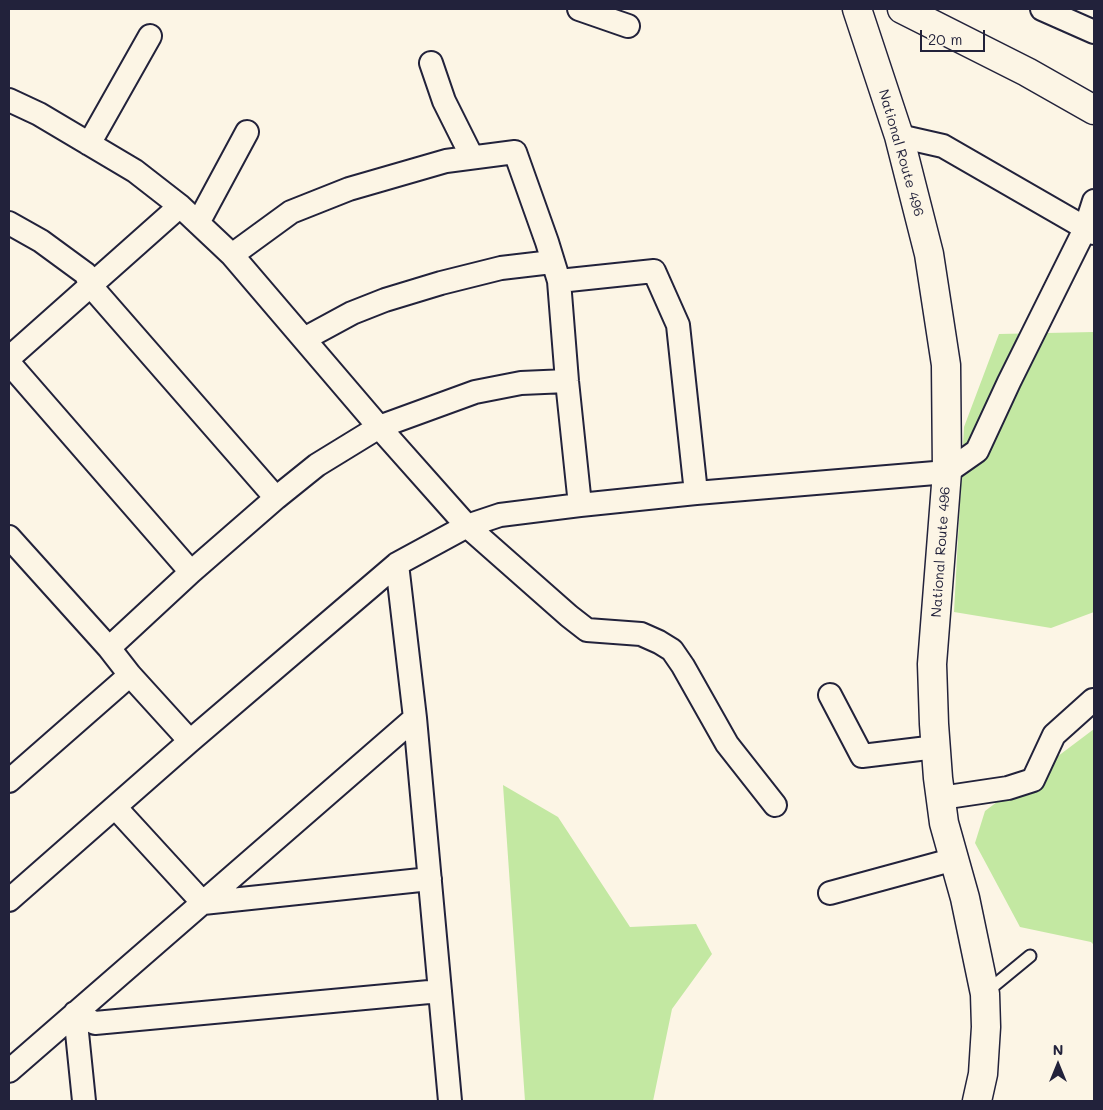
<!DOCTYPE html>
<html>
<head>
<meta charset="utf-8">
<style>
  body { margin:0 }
  #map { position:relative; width:1103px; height:1110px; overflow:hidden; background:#fcf5e5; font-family:Mali,sans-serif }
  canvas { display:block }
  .frame { position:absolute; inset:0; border:10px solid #22223b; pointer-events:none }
  .north { position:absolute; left:1033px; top:1040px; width:50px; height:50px; -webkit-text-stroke:4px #fcf5e5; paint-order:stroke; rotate:0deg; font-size:14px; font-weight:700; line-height:20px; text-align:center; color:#22223b }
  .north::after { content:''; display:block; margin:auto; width:18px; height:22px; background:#22223b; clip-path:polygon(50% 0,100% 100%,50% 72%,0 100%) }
  .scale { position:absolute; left:920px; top:30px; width:65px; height:22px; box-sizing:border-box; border:2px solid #22223b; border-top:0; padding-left:6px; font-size:15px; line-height:18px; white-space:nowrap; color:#22223b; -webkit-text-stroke:4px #fcf5e5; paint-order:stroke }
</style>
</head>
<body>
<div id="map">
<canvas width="1103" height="1110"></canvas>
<div class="frame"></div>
<div class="north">N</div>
<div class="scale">20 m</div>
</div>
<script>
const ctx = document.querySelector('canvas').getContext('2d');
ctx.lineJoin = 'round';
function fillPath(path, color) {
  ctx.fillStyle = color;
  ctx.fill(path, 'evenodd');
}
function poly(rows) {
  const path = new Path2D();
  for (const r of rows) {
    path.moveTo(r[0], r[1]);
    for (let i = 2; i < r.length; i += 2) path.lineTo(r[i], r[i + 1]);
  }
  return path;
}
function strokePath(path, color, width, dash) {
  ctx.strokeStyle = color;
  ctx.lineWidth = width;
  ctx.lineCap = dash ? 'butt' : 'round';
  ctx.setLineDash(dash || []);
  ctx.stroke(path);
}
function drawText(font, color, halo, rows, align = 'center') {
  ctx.font = font + ' Mali,sans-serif';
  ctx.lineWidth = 4.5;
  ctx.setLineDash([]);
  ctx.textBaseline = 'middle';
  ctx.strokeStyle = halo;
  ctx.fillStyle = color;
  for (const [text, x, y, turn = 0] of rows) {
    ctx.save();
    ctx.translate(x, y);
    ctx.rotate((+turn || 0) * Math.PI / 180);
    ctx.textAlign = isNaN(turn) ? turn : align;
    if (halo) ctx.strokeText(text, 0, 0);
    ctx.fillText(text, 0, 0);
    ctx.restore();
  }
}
fillPath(poly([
  [1094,332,1094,612,1051,628,954,612,964,427,999,334],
  [1094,729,1094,945,1091,942,1020,927,975,843,985,811],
  [503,785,558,817,630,927,696,924,712,954,672,1009,653,1101,525,1101]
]), '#c3e8a2');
const lane = poly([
  [985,993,1030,956]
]);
const street = poly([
  [579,9,628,26],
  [1042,9,1094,32],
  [431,63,444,101,472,157],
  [9,100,39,114,135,171,180,206,232,255,379,427,467,526,569,616,587,630,641,634,659,642,672,650,683,666,727,744,775,805],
  [899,136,943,146,1094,233],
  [89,144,150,36],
  [9,223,41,241,86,274,90,285,276,498],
  [198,223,247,132],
  [232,255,291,212,349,189,446,161,515,152,547,242,559,281,567,381,580,505],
  [559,281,654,271,678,325,696,493],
  [304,339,352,313,385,300,441,283,501,268,552,262],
  [9,358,180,206],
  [9,363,191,572],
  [9,537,109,648,130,675,190,741],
  [397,564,415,718,450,1101],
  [109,648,191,572,276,498,317,465,379,427,475,392,521,383,567,381],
  [830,695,862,756,936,747],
  [9,781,130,675],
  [941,798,1008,788,1033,780,1054,735,1093,700],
  [115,807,203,903],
  [830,893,955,859],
  [9,900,190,741,397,564,467,526,500,515,580,505,696,493,947,472,977,451,1009,382,1085,229,1094,201],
  [203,903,430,879],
  [75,1013,95,1023,440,991],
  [75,1013,84,1101],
  [9,1071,415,718]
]);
const highway = poly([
  [857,9,899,136,929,254,946,365,947,472,932,664,934,724,938,778,944,823,965,898,985,994,986,1027,983,1074,977,1101],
  [902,9,1027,72,1094,110]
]);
strokePath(lane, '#22223b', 15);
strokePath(street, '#22223b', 26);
strokePath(highway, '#22223b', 31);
strokePath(lane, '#fcf5e5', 11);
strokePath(street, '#fcf5e5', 22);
strokePath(highway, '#fcf5e5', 28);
drawText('14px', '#22223b', '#fcf5e5', [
  ["National Route 496",901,153,74],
  ["National Route 496",941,552,-86]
]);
</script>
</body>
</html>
